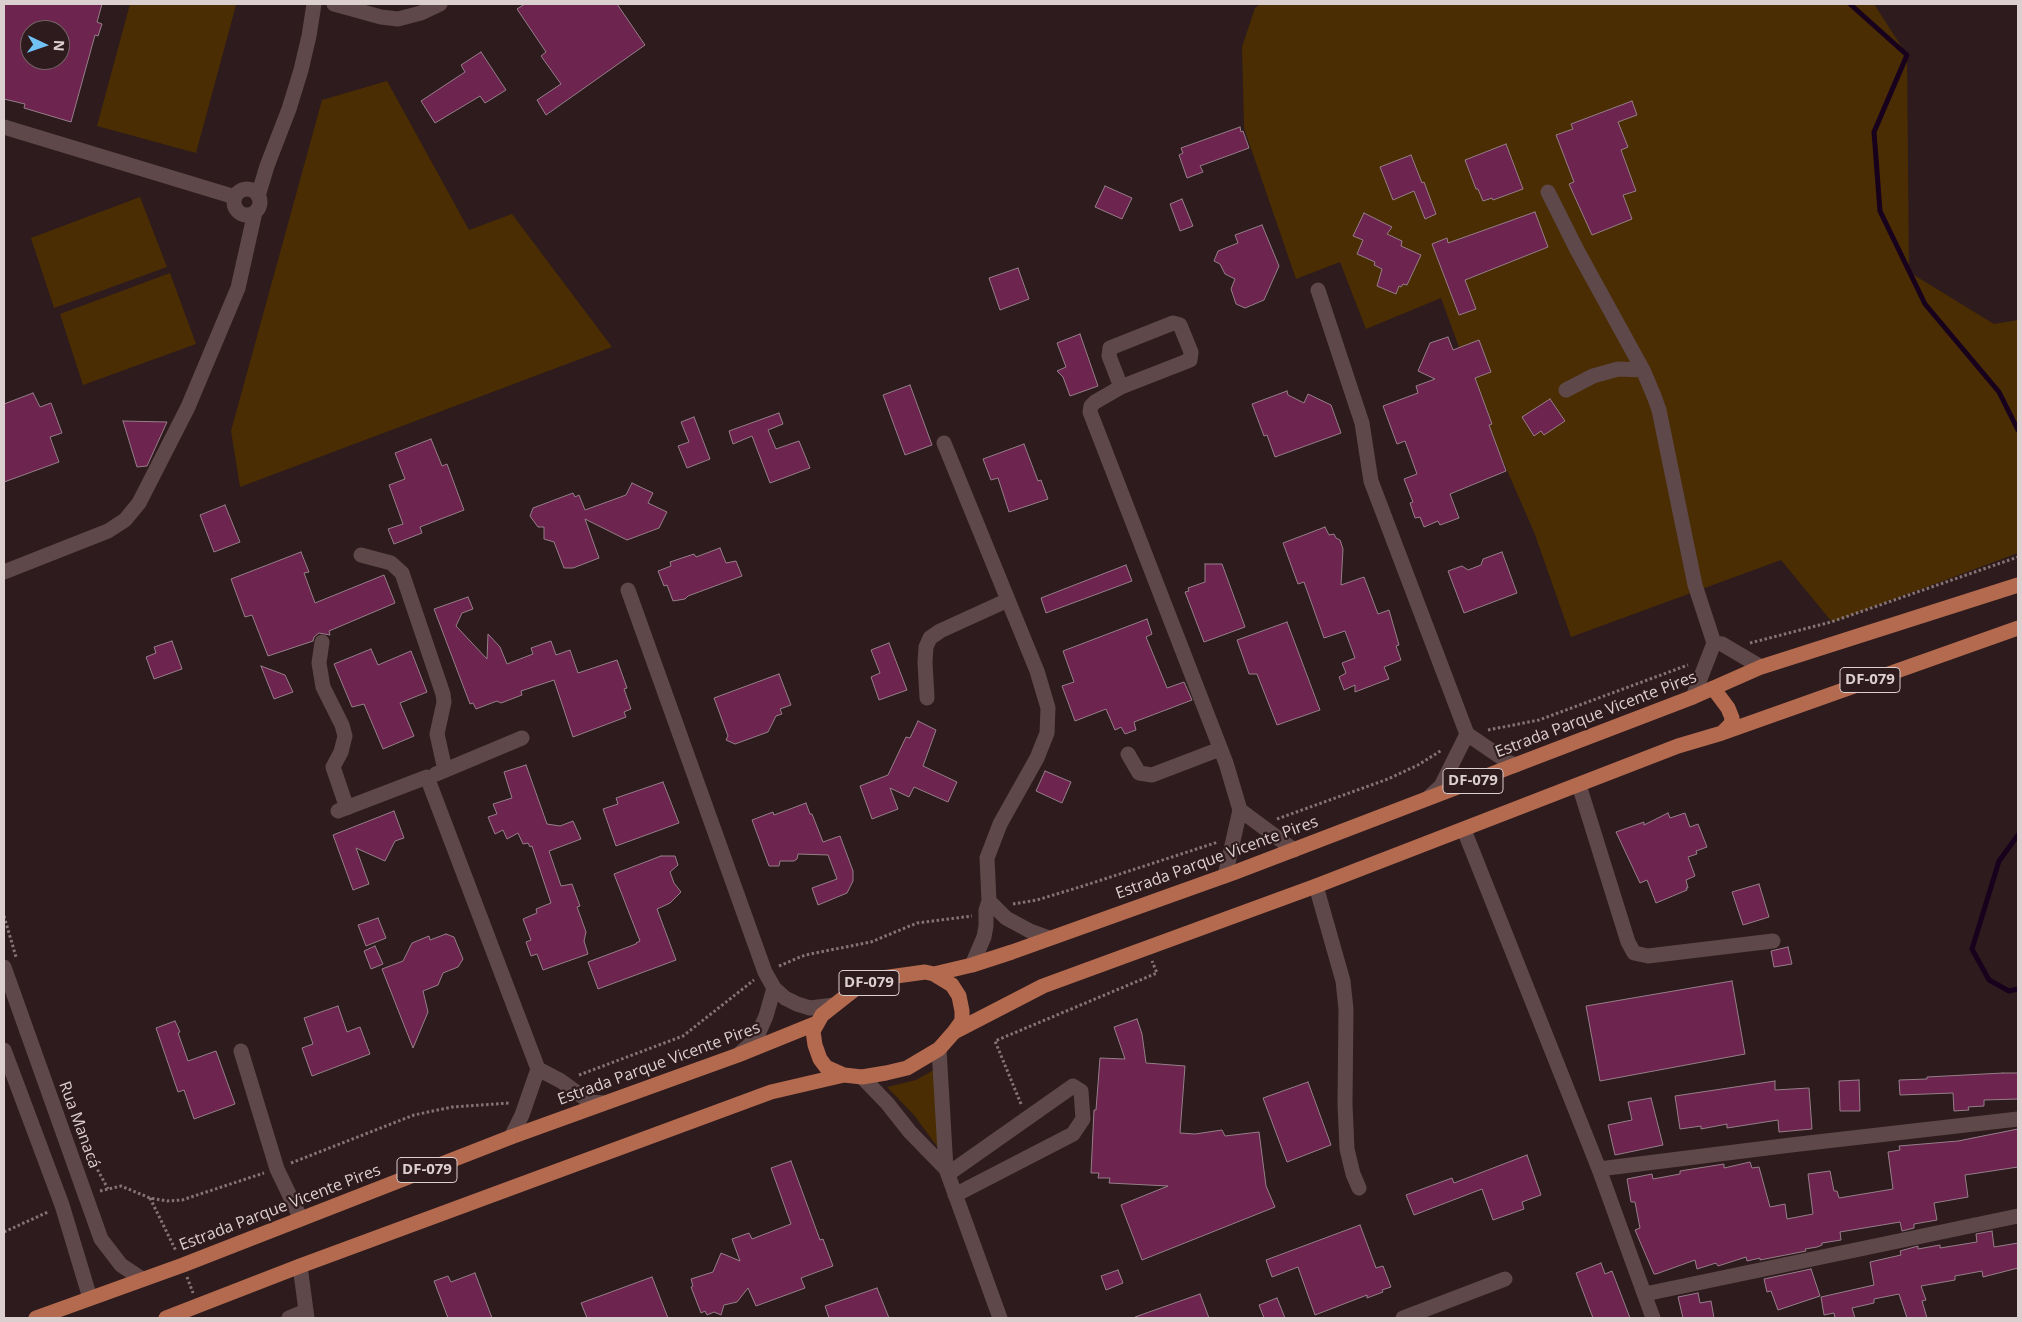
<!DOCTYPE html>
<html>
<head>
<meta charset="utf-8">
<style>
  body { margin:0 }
  #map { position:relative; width:2022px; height:1322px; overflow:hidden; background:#2e1b1d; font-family:"Open Sans",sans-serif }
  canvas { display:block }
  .frame { position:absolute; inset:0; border:5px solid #dccfcf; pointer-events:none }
  .north { position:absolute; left:20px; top:20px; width:50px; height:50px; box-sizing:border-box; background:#2e1b1d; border:1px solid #746364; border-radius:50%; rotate:93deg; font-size:14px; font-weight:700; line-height:20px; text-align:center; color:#dccfcf }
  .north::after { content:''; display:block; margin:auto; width:18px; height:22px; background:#70c1f4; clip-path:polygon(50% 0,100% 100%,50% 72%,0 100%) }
</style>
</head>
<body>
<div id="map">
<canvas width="2022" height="1322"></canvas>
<div class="frame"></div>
<div class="north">N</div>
</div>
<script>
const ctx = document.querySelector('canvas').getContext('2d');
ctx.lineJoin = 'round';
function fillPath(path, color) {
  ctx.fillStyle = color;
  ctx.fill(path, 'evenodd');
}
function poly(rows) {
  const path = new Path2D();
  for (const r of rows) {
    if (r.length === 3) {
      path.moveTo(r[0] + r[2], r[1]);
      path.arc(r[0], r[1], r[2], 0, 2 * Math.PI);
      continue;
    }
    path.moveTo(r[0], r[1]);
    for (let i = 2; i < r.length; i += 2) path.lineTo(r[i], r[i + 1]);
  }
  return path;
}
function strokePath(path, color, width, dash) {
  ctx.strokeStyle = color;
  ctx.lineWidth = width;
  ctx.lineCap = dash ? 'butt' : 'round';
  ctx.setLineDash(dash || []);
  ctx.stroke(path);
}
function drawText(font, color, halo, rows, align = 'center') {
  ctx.font = font + ' "Open Sans",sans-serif';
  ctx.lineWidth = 4.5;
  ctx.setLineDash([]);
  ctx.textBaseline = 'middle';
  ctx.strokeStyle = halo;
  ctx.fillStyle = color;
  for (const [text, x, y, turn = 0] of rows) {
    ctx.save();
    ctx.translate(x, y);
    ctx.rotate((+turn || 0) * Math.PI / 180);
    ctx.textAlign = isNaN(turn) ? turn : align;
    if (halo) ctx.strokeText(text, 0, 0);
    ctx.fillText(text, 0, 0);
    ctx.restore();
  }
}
fillPath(poly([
  [130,4,236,5,196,153,97,126],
  [1260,4,1874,4,1907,55,1909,272,1994,324,2018,320,2018,553,1832,622,1781,560,1571,637,1534,532,1489,429,1441,298,1366,329,1340,262,1296,279,1244,128,1242,47,1255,8],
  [387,81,469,230,512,214,612,347,240,487,231,431,322,100],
  [140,197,167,267,54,308,31,238],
  [170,273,196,344,83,385,60,314],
  [939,1067,944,1156,914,1115,887,1087,916,1080]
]), '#4a2d02');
strokePath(poly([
  [1850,4,1907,55,1874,132,1880,211,1925,304,1999,392,2018,430],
  [2018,835,1999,861,1972,949,1989,980,2009,991,2018,989]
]), '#17011d', 5);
const building = poly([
  [4,4,102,4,97,22,102,24,98,36,95,35,71,122,24,108,25,104,4,99,4,4],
  [30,30,60,30,60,60,30,60,30,30],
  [525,4,617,4,645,45,546,115,537,100,561,84,541,56,546,52,517,9,525,4],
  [481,52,506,90,485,103,480,96,435,123,421,101,465,72,461,65,481,52],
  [1632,101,1637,115,1618,122,1628,147,1621,150,1636,191,1623,195,1632,219,1592,235,1569,184,1574,182,1556,135,1573,129,1571,124,1632,101],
  [1240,127,1241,132,1243,131,1249,148,1200,166,1203,172,1187,178,1179,155,1183,153,1181,148,1240,127],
  [1506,144,1523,189,1493,200,1492,198,1483,201,1478,189,1476,189,1465,160,1506,144],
  [1411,155,1422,183,1424,182,1436,214,1425,219,1414,191,1393,200,1380,167,1411,155],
  [1105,186,1132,198,1122,219,1095,207,1105,186],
  [1182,199,1193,226,1180,231,1170,204,1182,199],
  [1535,212,1548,247,1465,280,1476,309,1459,315,1432,244,1447,238,1448,243,1535,212],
  [1364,213,1392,227,1387,234,1402,241,1401,246,1421,255,1407,285,1403,284,1401,287,1399,286,1396,294,1377,286,1382,269,1374,265,1375,262,1357,254,1363,240,1353,236,1364,213],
  [1262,225,1279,266,1264,300,1245,308,1236,304,1231,289,1235,279,1225,274,1220,264,1214,261,1218,251,1238,243,1235,235,1262,225],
  [1018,268,1029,299,1000,310,989,278,1018,268],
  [1080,334,1098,386,1070,396,1063,377,1057,371,1066,367,1057,343,1080,334],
  [1448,337,1453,350,1479,340,1491,372,1475,378,1492,424,1489,425,1506,471,1450,494,1459,518,1440,525,1438,521,1424,527,1420,517,1415,518,1410,503,1413,502,1404,479,1417,474,1405,441,1397,444,1383,406,1418,393,1416,386,1435,379,1418,371,1430,343,1448,337],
  [910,385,932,445,905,455,883,395,910,385],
  [1287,391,1288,395,1304,403,1308,394,1331,405,1341,433,1275,457,1267,435,1264,436,1252,404,1287,391],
  [33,393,40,407,51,403,62,433,50,437,59,462,4,482,4,404,33,393],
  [1550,399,1565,421,1544,435,1541,431,1534,436,1522,417,1550,399],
  [779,413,783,424,768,430,776,449,799,441,810,468,770,483,752,436,733,444,729,431,779,413],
  [694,417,710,459,687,468,678,446,689,442,681,422,694,417],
  [123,421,167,422,147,466,137,467,123,421],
  [431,439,442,466,447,464,464,510,420,527,422,533,394,544,388,529,403,524,389,485,405,479,395,453,431,439],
  [1024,444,1038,481,1041,480,1048,499,1009,512,998,478,991,480,983,459,1024,444],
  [632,483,653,493,648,503,667,512,659,528,627,540,585,519,599,558,573,568,564,568,554,542,544,539,544,527,538,527,530,516,533,508,573,493,575,497,579,495,585,510,626,495,632,483],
  [225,505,240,542,214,552,200,515,225,505],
  [1325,527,1329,535,1334,534,1336,538,1340,540,1343,549,1341,585,1364,577,1378,614,1389,610,1399,645,1396,646,1401,660,1384,667,1389,679,1355,692,1355,685,1344,690,1339,677,1346,673,1342,663,1355,658,1345,631,1324,638,1304,582,1298,584,1283,543,1325,527],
  [720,548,726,563,736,561,742,576,688,596,685,599,673,601,667,585,664,586,658,571,671,566,670,562,694,554,696,557,720,548],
  [301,552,309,572,304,573,315,603,384,575,395,603,329,631,330,635,319,633,314,637,313,641,268,656,252,615,245,617,231,579,301,552],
  [1502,552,1517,593,1464,613,1448,571,1462,566,1468,570,1481,565,1483,559,1502,552],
  [1205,564,1222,564,1245,627,1204,642,1185,592,1189,591,1188,588,1205,582,1205,564],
  [1126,565,1132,581,1046,613,1041,598,1126,565],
  [468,597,473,609,462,613,456,626,487,659,488,634,500,647,507,664,533,654,531,648,551,641,556,655,570,650,578,673,617,660,627,688,624,689,631,709,624,712,626,717,573,737,554,680,521,691,522,695,501,703,497,701,476,709,473,703,470,704,434,609,468,597],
  [1147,619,1152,634,1146,637,1167,688,1184,682,1192,700,1134,722,1136,730,1125,734,1121,727,1115,730,1106,709,1075,721,1062,686,1074,682,1063,651,1147,619],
  [1287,622,1320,710,1277,725,1257,674,1249,674,1237,640,1287,622],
  [172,641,182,669,154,679,146,657,156,653,154,647,172,641],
  [889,643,907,690,879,700,871,677,880,673,871,650,889,643],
  [371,649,378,665,411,651,427,692,400,703,414,736,383,749,364,704,352,707,334,664,371,649],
  [261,666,285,675,293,692,274,699,261,666],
  [779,674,791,705,780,709,782,714,776,716,768,732,735,744,726,740,728,736,714,698,779,674],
  [918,721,936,730,923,766,957,782,948,802,914,787,909,797,890,788,898,809,872,819,860,786,888,775,906,737,910,738,918,721],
  [526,765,547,824,560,826,573,821,581,839,549,851,561,886,572,884,580,906,577,907,586,932,584,941,588,954,543,970,537,954,531,956,526,942,531,940,523,919,537,913,536,909,551,903,532,846,530,847,528,843,523,844,518,833,507,839,503,830,495,834,488,817,497,814,493,804,512,798,504,772,526,765],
  [1045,771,1071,782,1062,803,1036,791,1045,771],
  [663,782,679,823,616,846,603,809,618,804,616,798,663,782],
  [806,803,810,814,812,814,823,842,840,836,853,871,853,881,847,893,818,905,812,888,837,879,828,855,798,854,797,859,794,861,780,861,779,866,769,866,752,820,773,812,774,815,806,803],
  [394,811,404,838,395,841,385,861,356,848,369,884,353,890,333,835,394,811],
  [1668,813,1670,818,1685,813,1690,827,1698,824,1707,847,1696,851,1697,854,1688,857,1695,876,1686,880,1688,888,1686,888,1687,890,1656,903,1647,880,1640,883,1616,832,1644,822,1644,825,1668,813],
  [661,856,675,856,678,865,670,872,674,883,681,892,670,903,657,909,676,960,598,989,588,962,636,944,636,943,640,941,614,874,661,856],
  [1759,884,1769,917,1743,925,1732,892,1759,884],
  [378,918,386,938,366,946,358,925,378,918],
  [446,934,454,937,463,959,458,967,443,973,438,985,423,991,428,1012,413,1048,382,969,403,961,412,943,429,936,430,940,446,934],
  [375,946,383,964,371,969,364,951,375,946],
  [1788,947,1792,964,1774,967,1771,951,1788,947],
  [1732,981,1745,1054,1600,1081,1586,1006,1732,981],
  [338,1006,347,1032,360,1027,370,1054,312,1076,302,1048,313,1044,304,1018,338,1006],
  [1137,1019,1142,1034,1146,1063,1185,1066,1180,1133,1195,1134,1222,1130,1225,1136,1259,1132,1266,1186,1275,1207,1142,1260,1121,1205,1168,1186,1109,1183,1110,1178,1098,1178,1099,1173,1091,1173,1094,1110,1096,1110,1100,1058,1125,1059,1114,1027,1137,1019],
  [175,1021,180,1032,178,1033,188,1061,216,1051,235,1104,194,1119,184,1090,178,1092,156,1028,175,1021],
  [2003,1073,2018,1073,2018,1099,1984,1100,1984,1106,1968,1107,1969,1110,1954,1111,1953,1093,1900,1095,1899,1080,1927,1079,1927,1077,2003,1073],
  [1859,1080,1860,1111,1840,1111,1839,1081,1859,1080],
  [1775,1081,1775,1090,1809,1088,1812,1129,1779,1132,1778,1120,1727,1128,1727,1124,1701,1129,1701,1126,1680,1129,1675,1096,1775,1081],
  [1308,1082,1331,1145,1287,1162,1263,1098,1308,1082],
  [1651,1098,1663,1145,1615,1155,1608,1125,1632,1120,1628,1102,1651,1098],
  [2018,1129,2018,1167,1965,1175,1968,1197,1934,1203,1937,1220,1914,1224,1914,1228,1902,1231,1900,1222,1840,1232,1841,1240,1822,1243,1822,1245,1817,1247,1805,1249,1806,1251,1760,1260,1760,1258,1747,1261,1746,1257,1718,1266,1716,1263,1697,1269,1695,1260,1656,1274,1654,1274,1635,1230,1640,1228,1635,1202,1631,1202,1627,1179,1652,1174,1653,1179,1680,1174,1680,1171,1724,1164,1724,1168,1750,1162,1752,1168,1759,1167,1770,1207,1785,1204,1787,1219,1813,1214,1808,1174,1830,1171,1834,1191,1837,1191,1839,1198,1893,1189,1888,1152,1900,1150,1899,1146,1958,1141,2018,1129],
  [1527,1155,1541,1195,1522,1202,1524,1209,1493,1220,1482,1189,1414,1215,1406,1195,1452,1178,1454,1183,1527,1155],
  [791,1161,820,1240,823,1239,833,1266,801,1278,805,1288,756,1306,748,1288,737,1302,724,1305,721,1315,714,1312,707,1315,705,1311,701,1313,691,1287,693,1286,691,1279,713,1272,721,1253,740,1261,732,1239,749,1233,752,1239,791,1224,771,1168,791,1161],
  [1360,1225,1376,1268,1383,1266,1391,1287,1382,1290,1383,1292,1367,1298,1367,1295,1315,1315,1298,1267,1272,1277,1266,1260,1360,1225],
  [1992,1231,1994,1247,2018,1243,2018,1268,1983,1277,1982,1271,1955,1276,1955,1280,1921,1286,1926,1300,1922,1301,1927,1318,1907,1318,1899,1294,1874,1299,1874,1303,1852,1308,1855,1318,1835,1318,1834,1313,1824,1315,1821,1297,1874,1285,1870,1262,1901,1255,1900,1251,1918,1246,1918,1249,1940,1245,1940,1248,1977,1242,1976,1234,1992,1231],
  [1601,1263,1605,1274,1612,1271,1630,1318,1593,1318,1576,1273,1601,1263],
  [1811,1269,1820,1296,1778,1310,1771,1291,1767,1292,1764,1279,1811,1269],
  [1118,1270,1123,1283,1106,1290,1101,1276,1118,1270],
  [475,1273,492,1318,448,1318,434,1281,448,1276,451,1282,475,1273],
  [652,1277,668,1318,587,1318,581,1303,652,1277],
  [877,1288,889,1318,829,1318,825,1306,877,1288],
  [1698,1293,1700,1303,1711,1301,1714,1318,1683,1318,1678,1297,1698,1293],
  [1200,1294,1209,1318,1135,1318,1135,1317,1200,1294],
  [1277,1298,1285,1318,1264,1318,1259,1305,1277,1298]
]);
fillPath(building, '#6d244e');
strokePath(building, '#957f89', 1);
strokePath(poly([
  [1750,643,1831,622,2018,557],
  [1488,730,1539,720,1688,665],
  [1277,819,1388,779,1418,765,1442,750],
  [1013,904,1037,900,1083,886,1218,842],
  [4,916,16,957],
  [779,966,805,955,871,942,917,923,972,916],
  [579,1075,683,1036,754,980],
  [1021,1104,995,1041,1157,973,1152,961],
  [88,1152,108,1189],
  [291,1163,414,1115,452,1107,510,1103],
  [100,1191,121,1186,150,1198,167,1201,182,1200,264,1173],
  [150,1198,176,1251],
  [4,1232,48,1212],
  [187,1277,193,1293]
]), '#847475', 3, [2.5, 2.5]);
strokePath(poly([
  [334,4,381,17,398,19,421,13,440,4],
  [4,127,235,197],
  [247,202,13],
  [1548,192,1577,250,1643,370],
  [258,196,267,166,289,109,301,70,309,36,314,4],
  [1318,290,1362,423,1371,481,1467,734,1508,762,1516,765],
  [1121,387,1109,356,1110,348,1173,323,1180,325,1191,352,1190,360,1121,387,1095,402,1091,406,1090,412,1226,763,1240,810,1225,876],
  [1566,390,1593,376,1618,369,1643,370,1654,396,1659,410,1695,585,1714,643,1693,697],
  [944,443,1037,671,1048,708,1047,733,1037,758,1000,824,987,858,989,901,986,910,986,926,984,937,972,965],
  [361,555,391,563,402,573,443,694,444,702,437,734,445,770],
  [4,572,108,531,125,520,139,503,188,407,238,288,255,212],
  [628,590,765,972,774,988,785,998,797,1004,810,1008,834,1005],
  [322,642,319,663,323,687,342,725,345,736,341,752,333,767,347,808],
  [1714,643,1722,644,1761,667],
  [927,698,925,662,926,647,930,638,940,631,1008,600],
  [1128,754,1139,773,1152,775,1220,749],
  [436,774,522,738],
  [1579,785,1628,942,1634,953,1648,956,1773,941],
  [1428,798,1441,786,1467,734],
  [1240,810,1294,850],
  [338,811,427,777,538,1069,522,1115,511,1137],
  [1464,830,1599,1169,1653,1318],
  [1316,886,1343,981,1346,1009,1345,1104,1347,1149,1353,1174,1359,1188],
  [989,901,1006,918,1030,931,1049,938],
  [4,967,101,1239,121,1265,142,1279],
  [939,1049,946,1169,1000,1318],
  [4,1050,62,1205,90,1298],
  [241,1051,277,1169,301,1219],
  [739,1054,756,1039,766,1016,774,988],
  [538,1069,561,1081,583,1097,591,1102,604,1103],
  [862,1077,887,1103,910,1132,946,1169],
  [1599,1169,1791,1145,2018,1119],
  [948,1174,1073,1086,1081,1091,1083,1119,1073,1134,955,1195],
  [300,1266,307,1318],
  [1645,1294,2018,1216],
  [289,1318,306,1311],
  [1403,1318,1505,1279]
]), '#5e4849', 15);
strokePath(poly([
  [1713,688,1728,708,1732,718,1731,724,1722,733],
  [925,972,934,974,952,985,959,996,962,1011,962,1021,954,1032,939,1049,907,1068,886,1073,862,1077,844,1075,826,1067,820,1059,815,1045,813,1031,822,1015,855,989,882,978,925,972],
  [934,974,972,965,1012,952,1233,873,1693,697,1761,667,2018,585],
  [954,1032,1043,986,1316,886,1678,746,1722,733,2018,628],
  [36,1318,183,1265,511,1137,738,1055,817,1023],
  [166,1318,300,1266,771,1092,844,1075]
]), '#b46a4e', 15);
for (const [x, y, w] of [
  [1870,680,60],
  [1473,781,60],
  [869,983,60],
  [427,1170,60]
]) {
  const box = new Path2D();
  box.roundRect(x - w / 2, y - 12.5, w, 25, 4);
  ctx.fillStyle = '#2e1b1d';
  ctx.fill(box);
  strokePath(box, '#dccfcf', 1);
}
drawText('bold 15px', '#dccfcf', null, [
  ["DF-079",1870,680],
  ["DF-079",1473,781],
  ["DF-079",869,983],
  ["DF-079",427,1170]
]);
drawText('16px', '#dccfcf', '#2e1b1d', [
  ["Estrada Parque Vicente Pires",1596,715,-21],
  ["Estrada Parque Vicente Pires",1217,858,-20],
  ["Estrada Parque Vicente Pires",659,1064,-20],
  ["Rua Manacá",79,1125,70],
  ["Estrada Parque Vicente Pires",280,1208,-21]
]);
</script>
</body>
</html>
